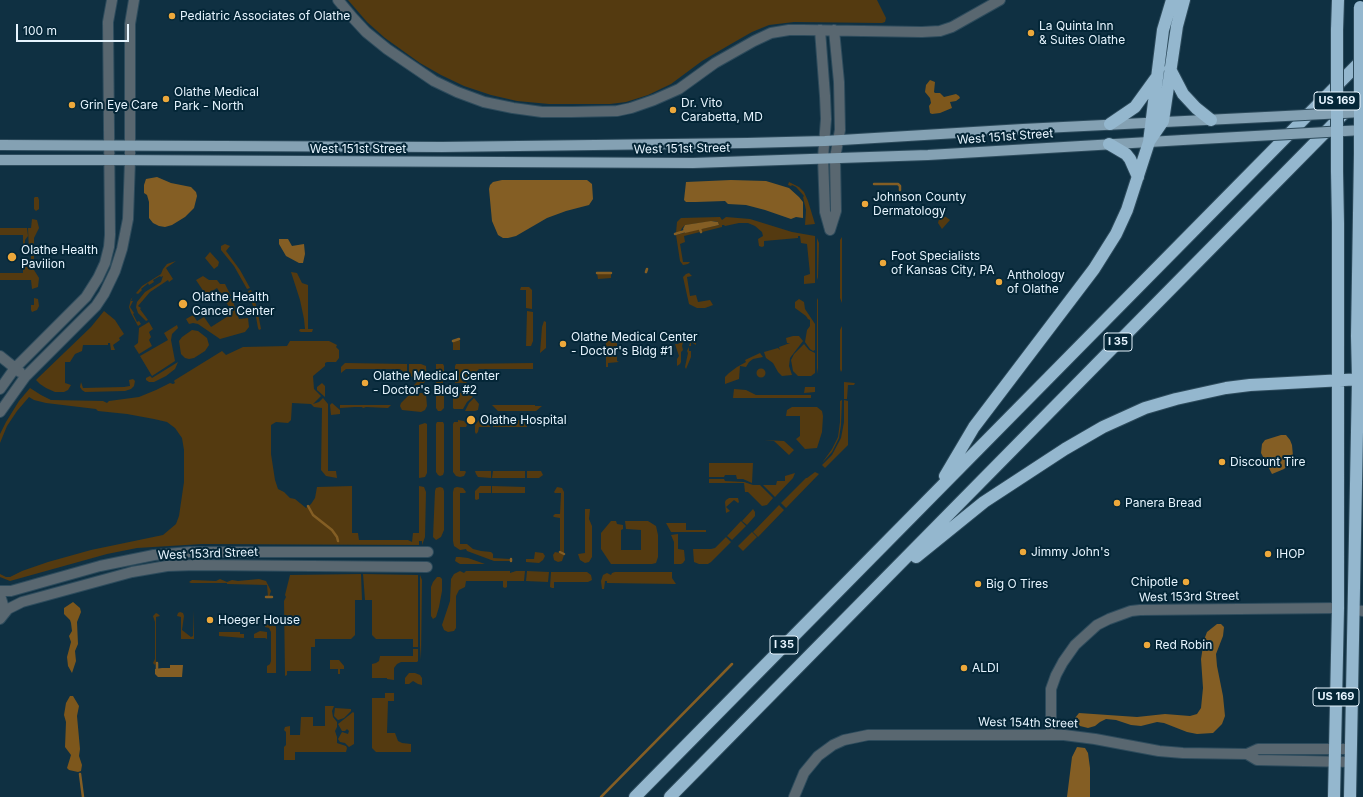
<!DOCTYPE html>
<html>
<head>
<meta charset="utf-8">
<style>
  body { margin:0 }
  #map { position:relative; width:1363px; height:797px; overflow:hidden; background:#0f3042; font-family:Inter,sans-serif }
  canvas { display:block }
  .scale { position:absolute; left:16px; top:24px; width:113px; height:18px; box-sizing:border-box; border:2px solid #e6f4fe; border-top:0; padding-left:5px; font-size:12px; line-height:14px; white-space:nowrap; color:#e6f4fe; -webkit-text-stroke:3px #042637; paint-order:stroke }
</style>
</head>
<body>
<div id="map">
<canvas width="1363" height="797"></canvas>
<div class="scale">100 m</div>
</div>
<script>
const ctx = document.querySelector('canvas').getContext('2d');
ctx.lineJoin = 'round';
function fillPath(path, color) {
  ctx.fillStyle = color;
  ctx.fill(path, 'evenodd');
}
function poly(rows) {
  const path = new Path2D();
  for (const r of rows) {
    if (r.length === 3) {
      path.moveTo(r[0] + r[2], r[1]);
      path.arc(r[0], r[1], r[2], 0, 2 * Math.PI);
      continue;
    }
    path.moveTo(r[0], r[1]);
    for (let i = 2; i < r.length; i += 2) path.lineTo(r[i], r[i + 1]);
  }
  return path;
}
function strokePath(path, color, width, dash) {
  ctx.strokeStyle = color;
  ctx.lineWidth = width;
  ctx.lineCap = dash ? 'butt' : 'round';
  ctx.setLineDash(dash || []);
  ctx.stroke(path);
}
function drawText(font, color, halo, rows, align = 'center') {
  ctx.font = font + ' Inter,sans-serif';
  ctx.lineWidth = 4;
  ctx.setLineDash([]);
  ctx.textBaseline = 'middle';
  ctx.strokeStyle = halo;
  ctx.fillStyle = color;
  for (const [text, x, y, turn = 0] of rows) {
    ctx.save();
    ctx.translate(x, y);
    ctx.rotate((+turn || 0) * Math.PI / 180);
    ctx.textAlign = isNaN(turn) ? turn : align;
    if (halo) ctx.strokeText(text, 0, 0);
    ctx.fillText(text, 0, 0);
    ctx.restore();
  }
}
fillPath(poly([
  [348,0,877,0,886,18,885,22,882,23,794,22,769,25,752,32,731,44,702,61,671,84,648,95,626,102,610,104,549,104,517,101,491,95,464,86,441,75,420,63,385,38,367,22],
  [789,182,799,187,804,192,808,201,815,224,805,225,806,210,803,197,804,196,796,187,792,185,791,186,788,185],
  [35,197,38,197,39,200,39,209,36,211,34,209,34,198],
  [942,216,946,217,950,220,942,229,938,223,939,219],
  [720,217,722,220,726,217,750,219,792,232,815,236,815,283,804,284,804,276,810,274,807,244,801,243,800,236,798,236,798,238,764,241,764,246,762,247,759,246,758,239,763,236,762,232,755,226,748,223,739,223,725,226,724,225,722,225,722,227,702,232,701,229,719,225,718,222,714,221,685,225,682,228,680,232,676,233,677,222,681,218],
  [32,219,37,220,39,228,34,238,34,252,29,252,28,228,31,228],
  [0,228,27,228,28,236,25,240,25,252,23,252,23,235,0,235],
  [699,229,700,232,684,236,685,242,680,244,683,262,690,262,688,264,683,265,680,261,676,235],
  [842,237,842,303,840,298,840,240],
  [817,238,819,243,818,277,817,280],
  [225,244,230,246,226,251,240,270,250,288,247,289,234,266,221,250,221,246],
  [210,252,219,262,218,266,214,269,205,258],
  [31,254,34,254,34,270,39,278,38,287,32,289,31,280,0,280,0,273,23,273,23,261,31,261],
  [176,261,166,268,173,279,169,282,168,280,150,292,138,306,141,308,140,309,148,320,146,321,138,313,136,307,137,302,145,292,161,282,163,276,161,277,160,276,153,280,154,282,149,285,148,283,146,285,141,289,142,290,138,294,136,293,132,298,131,301,133,301,130,307,134,313,133,314,137,322,139,321,141,324,138,326,131,313,129,307,131,299,142,286,161,274,163,269,167,264],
  [291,272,297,273,302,283,308,285,308,329,313,329,312,332,301,332,299,331,300,329,305,329,304,319,300,300],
  [597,273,611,273,611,278,598,279],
  [689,273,692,276,687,277,690,296,696,295,698,302,710,300,713,305,705,308,697,308,689,304,683,277,686,274],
  [203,276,209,280,217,280,220,284,225,284,231,296,226,295,223,297,217,288,206,295,196,280],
  [521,287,529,287,532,290,532,309,526,308,526,290,520,290],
  [251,290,257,308,261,329,259,330,258,328,256,317,257,313,255,312,248,291],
  [34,298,38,299,39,306,37,310,32,312,31,310,31,305,34,305],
  [226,298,232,299,239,319,248,318,249,327,245,332,220,339,198,324,193,323,189,324,186,319,193,315,197,321,204,317,211,327,233,313,224,299],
  [817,298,818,300,818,368,817,374],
  [799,299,804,302,805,309,815,324,815,350,813,351,810,349,805,342,807,330,810,326,810,320,808,319,806,316,795,308,795,302],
  [104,311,115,320,124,334,119,338,120,340,113,345,115,350,111,350,110,343,108,343,108,345,83,345,82,351,75,354,70,362,65,362,65,383,71,385,68,390,64,392,55,392,46,388,40,384,36,380,39,377,91,327],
  [527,311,533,312,533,341,531,346,526,346],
  [544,321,546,322,546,348,540,353,542,327],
  [149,322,153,329,149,332,151,337,149,340,152,346,139,354,134,346,138,343,139,328],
  [177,325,178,328,172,334,171,340,175,361,152,376,140,356,168,340,164,333],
  [842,326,842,370,841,372,840,369,840,330],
  [192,330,198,331,207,338,209,345,205,351,194,358,189,359,185,358,181,354,179,341,182,337],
  [696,336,696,345,691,342,691,346,689,346,690,343,688,342,683,342,682,346,683,350,681,352,681,362,680,364,677,366,677,359,679,356,675,344,678,344,682,341,695,341],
  [793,336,799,336,803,341,790,358,789,366,792,375,782,376,778,372,773,363,766,358,764,352,778,348,780,350,779,347,790,343,787,343,786,338],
  [458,339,460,341,460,350,453,350,453,341],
  [290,341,329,341,337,345,336,347,339,350,339,358,336,362,327,362,325,363,325,366,313,376,314,389,321,396,313,404,319,402,323,398,328,404,328,471,336,471,337,478,326,476,321,470,322,408,314,407,311,404,292,403,291,420,288,423,276,422,271,425,271,454,275,480,278,489,284,492,290,498,295,499,306,508,311,504,315,498,317,487,352,486,352,533,358,533,359,540,408,540,412,542,413,533,419,533,419,486,424,487,426,492,425,537,422,545,422,541,419,541,419,545,202,544,137,548,107,554,10,581,0,577,0,574,6,577,10,577,22,571,48,562,91,550,163,535,176,524,179,516,184,482,184,450,182,438,175,428,167,422,154,419,127,414,98,411,96,409,46,403,34,400,29,397,17,411,7,426,0,443,0,434,6,422,19,401,30,388,41,395,51,400,103,401,107,403,109,401,139,397,156,390,170,383,173,384,175,383,174,381,175,380,222,351,226,355,243,347,287,346],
  [606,341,617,341,617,361,619,362,608,363,608,367,606,367],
  [804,344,809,350,815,353,815,373,811,376,798,376,793,371,791,360,794,354],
  [689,347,689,351,691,351,691,357,686,369,685,367,688,353,687,351],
  [760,353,763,357,753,359,749,362,746,367,740,366,739,379,725,384,725,377,729,373,737,367,746,362,745,360],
  [178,362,175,369,166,376,154,382,149,382,146,380,146,378,150,376,152,378],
  [345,363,407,364,407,372,406,374,400,369,346,369,341,373,341,367],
  [533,363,533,369,479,369,466,382,467,383,455,383,455,366,456,364],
  [409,364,421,364,426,366,427,381,425,381,422,387,411,388,417,382,409,374],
  [436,364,443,364,444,366,444,376,443,376,443,383,436,383],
  [761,373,4.5],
  [133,379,135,381,134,386,131,389,125,391,85,392,82,390,80,387,81,382,83,388,124,387,130,386,129,380],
  [844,382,855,383,854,385,848,385,847,399,844,399],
  [322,383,325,386,325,397,317,390,317,387],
  [436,386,444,386,444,408,441,411,438,411,436,408],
  [805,387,815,387,815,392,804,393],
  [734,389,746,390,756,395,811,395,811,398,733,398],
  [411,393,423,393,426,394,427,406,425,410,421,412,402,410,400,406,401,403],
  [457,393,468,393,473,397,467,402,463,409,454,409,453,408,453,397],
  [474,398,479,404,478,410,475,411,465,411,469,403],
  [842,400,841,425,839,438,832,452,822,463,832,449,838,437,840,422,840,401],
  [844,400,848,401,848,445,825,468,822,465,832,455,841,438,844,422],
  [332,403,340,410,340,414,331,415,330,405],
  [340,405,391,405,388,408,366,407,363,408,362,407,355,407,340,408],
  [492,405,535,405,535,406,542,406,536,411,498,411],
  [792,407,817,407,822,411,823,416,822,432,817,448,805,449,796,439,800,436,800,416,786,416,787,410],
  [458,420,464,421,467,425,466,427,460,427,460,471,465,471,466,472,464,476,460,477,456,476,453,472,453,424,454,422,458,422],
  [479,420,490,420,491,425,490,427,479,427,478,432,476,434,475,432,475,425],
  [493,420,527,420,527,427,493,427],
  [437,422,443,422,444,424,444,472,443,475,440,476,438,475,436,472,436,424],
  [425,423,427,424,427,473,425,477,419,478,419,425],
  [764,440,784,441,794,450,789,455,774,441],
  [709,463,753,463,752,483,743,479,737,479,736,475,725,475,724,477,709,477],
  [475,471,491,471,491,478,478,477,476,474],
  [493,471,525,471,525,478,492,478],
  [527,471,541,471,543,475,539,478,527,478],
  [815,472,819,474,786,508,781,503,806,478,807,478],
  [795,473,793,478,775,497,763,485,776,485,777,481,785,481,785,476],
  [709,479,724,479,725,481,744,482,753,485,760,485,773,498,767,505,762,506,748,492,745,492,744,483,709,483],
  [480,486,491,486,491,493,479,493,479,499,476,500,475,499,475,491],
  [492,486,525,487,525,493,492,493],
  [440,487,443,488,444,491,444,530,441,537,436,540,433,537,435,491,436,488],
  [457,487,463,488,466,492,465,493,460,493,460,544,467,544,473,549,481,551,491,552,493,554,493,558,510,559,510,561,494,561,467,551,466,549,460,550,454,546,453,541,453,492,454,488],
  [557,487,562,488,564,492,564,553,560,551,560,518,554,517,553,516,555,514,560,514,561,493,555,493,554,492],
  [729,498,738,498,739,502,738,503,734,500,726,507,730,511,726,513,725,502,726,500],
  [779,505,784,510,758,537,753,532],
  [585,509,590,509,589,519,592,526,592,557,589,562,585,563,580,560,578,554,585,553],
  [753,509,755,512,755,516,747,525,742,521],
  [611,521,616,521,617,524,623,525,623,529,621,530,621,550,641,550,641,530,626,529,625,521,648,521,656,526,658,535,658,557,656,563,652,564,611,564,601,549,601,533],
  [741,521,746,526,732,540,727,536],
  [666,523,686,523,686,530,706,530,706,532,671,532],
  [752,532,757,537,743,551,738,546],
  [678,534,678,549,684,550,685,560,683,563,681,564,674,564,674,542,671,535],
  [726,537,731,542,711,562,708,564,699,564,694,562,693,549,711,549,715,548],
  [535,552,543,553,545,556,543,560,539,563,526,562,526,559,534,559],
  [555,552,560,553,564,555,562,561,558,562,554,560,553,555],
  [456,557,460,557,468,558,485,564,460,564,455,561],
  [460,571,464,573,466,571,510,571,510,573,516,571,525,571,524,581,507,581,507,587,505,588,503,587,503,581,466,581,465,587,459,590,456,596,456,628,454,631,448,632,444,630,442,625,450,601,451,579,454,574],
  [527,571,549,572,548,582,526,581],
  [551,572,587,572,591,575,592,580,588,582,554,582,554,588,552,588,550,587],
  [615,572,672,572,672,578,676,584,607,583,607,581,605,581,604,589,602,589,601,581,603,575,607,573,611,575,612,573],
  [361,574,362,600,355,600,355,635,351,639,315,639,315,647,311,647,311,671,287,671,287,675,285,676,284,601,286,597,285,595,290,575],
  [363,574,418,575,418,647,413,647,413,639,376,639,372,635,372,600,365,600],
  [420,575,422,580,421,660,420,646],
  [437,577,440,577,442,579,442,591,439,607,436,617,433,619,431,616,431,587,433,582],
  [220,579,227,582,232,580,238,581,259,579,266,581,271,591,269,597,268,597,267,585,227,584,227,583,191,583,189,582,192,580,216,581],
  [194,610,194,639,181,639,181,617,177,616,178,613,180,612,183,613,184,616,182,630,191,637,193,636],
  [156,613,158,614,160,616,156,617,156,663,155,665,153,663,155,659,155,622,153,616],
  [265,624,274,626,274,624,276,627,276,673,267,673,267,666,270,664,271,661,271,632,269,628,265,627],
  [260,631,267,632,267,639,265,638,254,638,254,634],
  [219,632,240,632,240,634,244,634,244,638,219,636],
  [413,649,418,649,418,661,417,662,401,662,397,664,394,668,394,680,387,679,387,678,372,678,372,664,376,663,379,661,380,656,413,656],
  [330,660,339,660,344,666,344,669,340,669,340,674,338,674,338,669,330,669],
  [409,673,415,673,420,675,422,678,422,685,418,684,413,681,409,684,405,684,405,678],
  [385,693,394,693,394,701,388,701,387,733,395,733,398,741,402,743,411,744,411,752,376,752,372,748,372,698,385,698],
  [325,706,334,706,332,711,333,717,337,722,337,727,335,731,337,737,337,743,346,746,347,748,346,752,295,752,295,760,284,760,284,747,286,745,286,732,284,730,285,727,290,726,290,735,300,735,301,717,313,717,313,726,325,726],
  [335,708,351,709,351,711,344,718,338,720,334,716],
  [353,712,354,713,354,744,349,747,345,743,340,742,338,739,342,732,348,734,349,731,347,729,345,731,342,731,338,724]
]), '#543a10');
fillPath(poly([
  [930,80,935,82,934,92,935,93,940,93,944,97,956,94,959,96,960,98,956,101,950,102,952,108,940,113,932,114,930,113,929,106,931,103,930,98,925,92,926,85],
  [73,602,80,608,81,612,77,622,78,644,75,651,76,661,72,673,68,666,67,657,71,642,69,636,72,631,71,623,70,620,64,614,64,608],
  [70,696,73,696,79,706,77,716,80,749,79,756,82,765,81,771,78,772,69,770,67,768,71,755,65,747,66,722,64,715,66,703]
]), '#7d571c');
fillPath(poly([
  [157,177,171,183,191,187,196,192,197,196,194,208,185,217,172,225,165,227,159,226,153,223,149,218,149,202,147,195,144,193,144,185,146,179],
  [502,180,587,180,592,184,593,199,589,205,566,211,547,218,516,236,508,238,503,238,498,235,492,221,489,189,490,185,493,182],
  [731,180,766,181,789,188,799,197,803,202,803,218,796,217,791,219,765,210,746,205,728,204,725,201,696,202,686,202,684,200,686,182],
  [711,221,718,222,719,225,685,233,683,229,685,225],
  [279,239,288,239,292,246,304,244,305,254,303,263,299,263,286,256,279,244],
  [1281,435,1286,435,1290,440,1292,445,1293,456,1289,464,1284,469,1272,474,1261,453,1262,444,1265,440],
  [1217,624,1221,624,1224,627,1223,636,1216,654,1217,666,1223,696,1225,716,1222,724,1213,733,1197,734,1187,732,1164,723,1157,722,1141,726,1131,725,1116,720,1106,719,1100,722,1095,726,1088,728,1080,726,1075,718,1079,713,1137,717,1165,714,1190,716,1197,714,1201,708,1203,688,1201,659,1204,640,1207,632],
  [170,665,183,665,182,677,158,677,155,674,155,669,162,668,170,668],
  [1077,747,1085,748,1088,753,1090,768,1090,797,1067,797,1072,757]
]), '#845e24');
strokePath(poly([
  [874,184,898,184,900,186,900,190],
  [700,229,701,232],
  [675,234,685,231],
  [646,272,647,269],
  [597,273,611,273],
  [453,341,459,339],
  [308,506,313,515,332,530,337,537,338,541],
  [560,552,564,554],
  [511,561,511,559],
  [266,597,272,597],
  [157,669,157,663],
  [80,774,83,797],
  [601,797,732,664]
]), '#845e24', 2.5);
const minor = poly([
  [338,0,353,18,366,32,387,49,434,81,457,92,484,102,513,108,542,112,572,112,617,111,631,108,654,100,679,89,715,63,754,41,771,33,789,30,803,30,922,32,940,31,952,27,1000,0],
  [820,30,825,96,826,119,823,158,825,212,830,230],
  [830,230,836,211,835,158,840,130,839,82,834,30],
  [0,356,20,372],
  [0,389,15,368,86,297,98,278,105,263,109,247,110,235,108,22,112,0],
  [0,412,25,377,96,306,104,294,115,271,122,249,128,219,130,160,130,24,134,0],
  [0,591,11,591,100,566,154,555,190,552,428,552],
  [0,595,3,605,1,617],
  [1354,610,1363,611],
  [0,619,8,609,22,602,132,572,167,566,196,565,427,567],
  [1051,735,1051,689,1056,675,1063,662,1075,645,1097,625,1109,619,1131,611,1140,610,1338,608],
  [1247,754,1257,760,1351,762],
  [794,797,804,773,818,756,833,745,844,740,868,735,1064,735,1095,739,1159,751,1183,753,1247,754,1258,749,1351,749]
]);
const major = poly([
  [0,145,442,147,747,143,825,141,1023,129,1266,117],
  [0,160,109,160,693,163,928,155,1183,140]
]);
const highway = poly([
  [1337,30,1338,0],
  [1170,69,1183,94,1196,108,1211,120],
  [1110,124,1135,107,1156,78],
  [1150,140,1163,121,1177,26,1184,0],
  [1109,144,1126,154,1130,159,1138,177],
  [945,476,974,427,1094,269,1116,234,1127,210,1149,142,1163,30,1172,0],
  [916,557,984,502,1065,449,1103,427,1145,408,1176,399,1226,388,1250,385,1363,379],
  [635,797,1363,59],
  [670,797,1363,94],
  [1334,797,1338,608,1338,223,1337,171],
  [1350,797,1358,379,1357,336,1360,153]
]);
strokePath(minor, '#2d4b5c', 12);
strokePath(major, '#2d4b5c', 12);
strokePath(highway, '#2d4b5c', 14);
strokePath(minor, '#596770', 10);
strokePath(major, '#84a1b3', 10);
strokePath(highway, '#94b7ce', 12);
const majorBridge = poly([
  [1266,117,1363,112],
  [1183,140,1363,130]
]);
const highwayBridge = poly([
  [1360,7,1360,153],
  [1337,171,1337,30]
]);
strokePath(majorBridge, '#2d4b5c', 12, []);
strokePath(highwayBridge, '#2d4b5c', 14, []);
strokePath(majorBridge, '#84a1b3', 10);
strokePath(highwayBridge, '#94b7ce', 12);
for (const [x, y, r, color] of [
  [172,16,4,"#eda83b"],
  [1031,33,4,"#eda83b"],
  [166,99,4,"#eda83b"],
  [72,105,4,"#eda83b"],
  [673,110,4,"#eda83b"],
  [865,204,4,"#eda83b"],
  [12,257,5,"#eda83b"],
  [883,263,4,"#eda83b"],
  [999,282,4,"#eda83b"],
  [183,304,5,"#eda83b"],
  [563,344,4,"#eda83b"],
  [365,383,4,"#eda83b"],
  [471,420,5,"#eda83b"],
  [1222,462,4,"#eda83b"],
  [1117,503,4,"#eda83b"],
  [1023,552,4,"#eda83b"],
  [1268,554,4,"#eda83b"],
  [1186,582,4,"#eda83b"],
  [978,584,4,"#eda83b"],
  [210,620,4,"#eda83b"],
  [1147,645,4,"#eda83b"],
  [964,668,4,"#eda83b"]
]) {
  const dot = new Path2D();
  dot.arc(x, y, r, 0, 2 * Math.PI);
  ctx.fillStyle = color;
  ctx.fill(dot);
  strokePath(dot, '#042637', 1.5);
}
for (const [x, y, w] of [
  [1337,101,46],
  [1118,342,28],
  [784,645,28],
  [1336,697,46]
]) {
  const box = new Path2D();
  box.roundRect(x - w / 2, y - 9, w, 18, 3);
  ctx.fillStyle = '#042637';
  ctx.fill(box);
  strokePath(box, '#e6f4fe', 1);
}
drawText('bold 11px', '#e6f4fe', null, [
  ["US 169",1337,101],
  ["I 35",1118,342],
  ["I 35",784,645],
  ["US 169",1336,697]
]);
drawText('12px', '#e6f4fe', '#042637', [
  ["Pediatric Associates of Olathe",180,16],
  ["La Quinta Inn",1039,26],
  ["& Suites Olathe",1039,40],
  ["Olathe Medical",174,92],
  ["Park - North",174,106],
  ["Dr. Vito",681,103],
  ["Carabetta, MD",681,117],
  ["Grin Eye Care",80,105],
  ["Johnson County",873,197],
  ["Dermatology",873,211],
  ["Olathe Health",21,250],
  ["Pavilion",21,264],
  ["Foot Specialists",891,256],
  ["of Kansas City, PA",891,270],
  ["Anthology",1007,275],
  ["of Olathe",1007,289],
  ["Olathe Health",192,297],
  ["Cancer Center",192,311],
  ["Olathe Medical Center",571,337],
  ["- Doctor's Bldg #1",571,351],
  ["Olathe Medical Center",373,376],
  ["- Doctor's Bldg #2",373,390],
  ["Olathe Hospital",480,420],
  ["Discount Tire",1230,462],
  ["Panera Bread",1125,503],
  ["Jimmy John's",1031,552],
  ["IHOP",1276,554],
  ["Chipotle",1178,582,"right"],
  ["Big O Tires",986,584],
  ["Hoeger House",218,620],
  ["Red Robin",1155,645],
  ["ALDI",972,668]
], 'left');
drawText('12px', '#e6f4fe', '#042637', [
  ["West 151st Street",1005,137,-4],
  ["West 151st Street",358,149],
  ["West 151st Street",682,149,-1],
  ["West 153rd Street",208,554,-2],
  ["West 153rd Street",1189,597,-1],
  ["West 154th Street",1028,723,1]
]);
</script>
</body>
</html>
